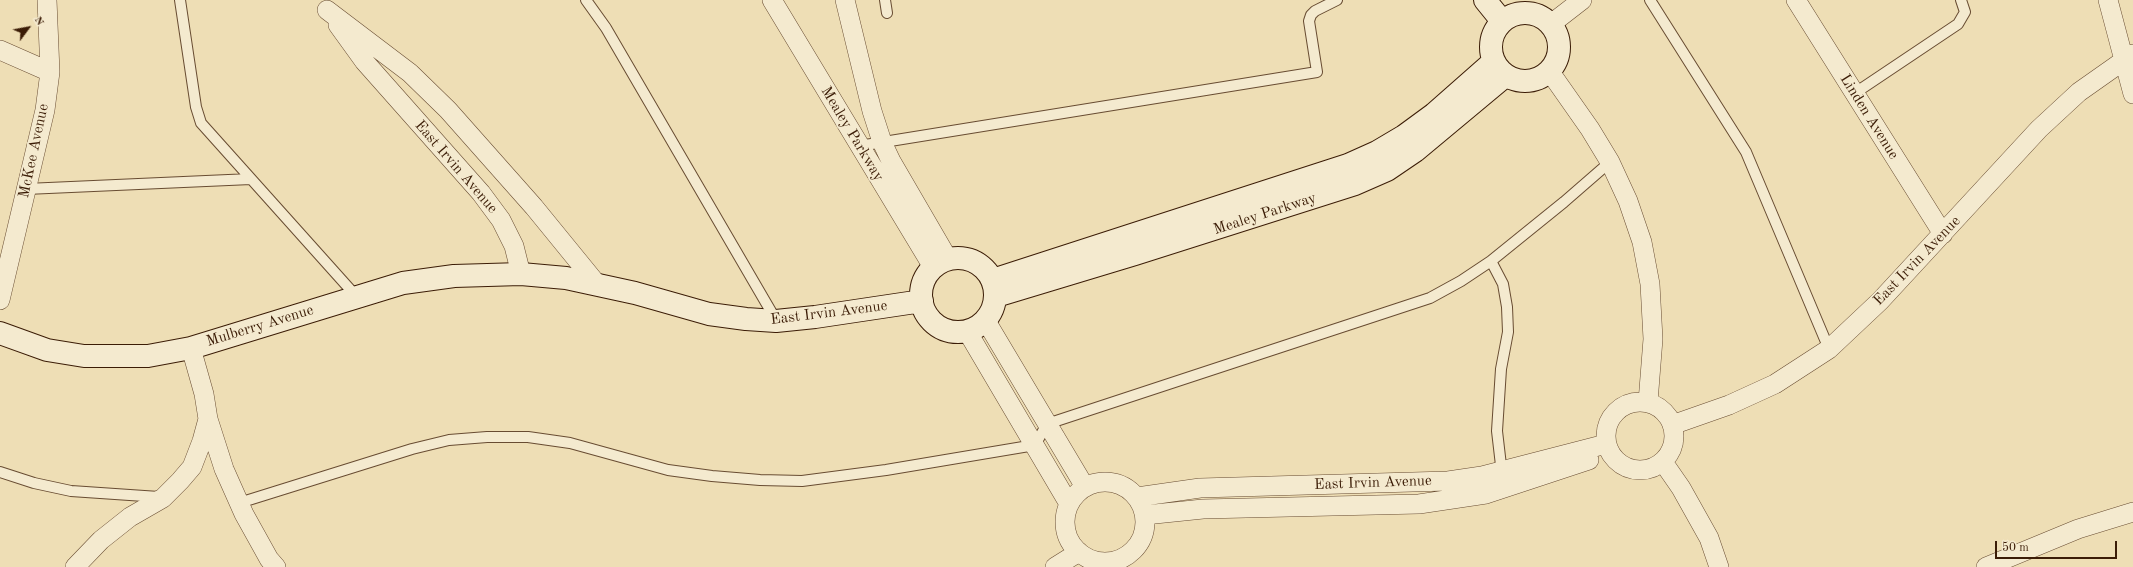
<!DOCTYPE html>
<html>
<head>
<meta charset="utf-8">
<style>
  body { margin:0 }
  #map { position:relative; width:2133px; height:567px; overflow:hidden; background:#eedeb5; font-family:"Old Standard TT",serif }
  canvas { display:block }
  .north { position:absolute; left:8px; top:8px; width:40px; height:40px; -webkit-text-stroke:3px #f4eacf; paint-order:stroke; rotate:58deg; font-size:11px; font-weight:700; line-height:16px; text-align:center; color:#3b1c06 }
  .north::after { content:''; display:block; margin:auto; width:14px; height:18px; background:#3b1c06; clip-path:polygon(50% 0,100% 100%,50% 72%,0 100%) }
  .scale { position:absolute; left:1995px; top:541px; width:122px; height:18px; box-sizing:border-box; border:2px solid #3b1c06; border-top:0; padding-left:5px; font-size:12px; line-height:14px; white-space:nowrap; color:#3b1c06; -webkit-text-stroke:3px #f4eacf; paint-order:stroke }
</style>
</head>
<body>
<div id="map">
<canvas width="2133" height="567"></canvas>
<div class="north">N</div>
<div class="scale">50 m</div>
</div>
<script>
const ctx = document.querySelector('canvas').getContext('2d');
ctx.lineJoin = 'round';
function poly(rows) {
  const path = new Path2D();
  for (const r of rows) {
    if (r.length === 3) {
      path.moveTo(r[0] + r[2], r[1]);
      path.arc(r[0], r[1], r[2], 0, 2 * Math.PI);
      continue;
    }
    path.moveTo(r[0], r[1]);
    for (let i = 2; i < r.length; i += 2) path.lineTo(r[i], r[i + 1]);
  }
  return path;
}
function strokePath(path, color, width, dash) {
  ctx.strokeStyle = color;
  ctx.lineWidth = width;
  ctx.lineCap = dash ? 'butt' : 'round';
  ctx.setLineDash(dash || []);
  ctx.stroke(path);
}
function drawText(font, color, halo, rows, align = 'center') {
  ctx.font = font + ' "Old Standard TT",serif';
  ctx.lineWidth = 3.5;
  ctx.setLineDash([]);
  ctx.textBaseline = 'middle';
  ctx.strokeStyle = halo;
  ctx.fillStyle = color;
  for (const [text, x, y, turn = 0] of rows) {
    ctx.save();
    ctx.translate(x, y);
    ctx.rotate((+turn || 0) * Math.PI / 180);
    ctx.textAlign = isNaN(turn) ? turn : align;
    if (halo) ctx.strokeText(text, 0, 0);
    ctx.fillText(text, 0, 0);
    ctx.restore();
  }
}
const lane = poly([
  [180,0,196,107,201,123,356,296],
  [586,0,606,28,776,320],
  [885,0,887,13],
  [1650,0,1746,152,1829,349],
  [1855,93,1958,24,1965,12,1961,0],
  [859,146,1317,72,1309,21,1311,15,1315,11,1337,0],
  [26,189,251,179],
  [1491,261,1503,284,1507,307,1508,332,1501,369,1497,431,1502,474],
  [0,472,34,483,71,491,159,497],
  [239,503,412,449,449,440,487,437,528,437,570,443,668,470,712,476,760,480,802,481,886,470,1035,445,1047,424,1430,298,1461,281,1491,261,1564,202,1610,162]
]);
const street = poly([
  [772,0,933,267],
  [845,0,872,111,882,142,891,161,948,259],
  [1796,0,1943,234],
  [2108,0,2133,94],
  [327,10,410,73,448,110,534,207,596,283],
  [1551,24,1582,0],
  [338,25,364,61,481,193,501,220,514,246,521,274],
  [0,50,50,72],
  [1550,72,1590,129,1610,162,1628,201,1642,242,1650,284,1653,339,1648,402],
  [0,300,45,110,50,72,47,0],
  [986,321,1085,487],
  [967,331,1069,504],
  [1640,436,34],
  [208,419,224,469,244,514,269,559,276,567],
  [1672,425,1729,405,1775,384,1829,349,1880,301,2039,129,2079,92,2133,54],
  [1663,462,1681,488,1709,538,1719,567],
  [1105,522,40],
  [1137,497,1200,488,1448,481,1482,476,1606,444],
  [1145,515,1203,509,1419,504,1486,494,1589,460],
  [75,567,101,540,130,517,163,498,180,481,192,467,202,441,208,419,204,394,191,348],
  [1055,567,1079,552],
  [1986,567,2078,529,2133,512]
]);
const secondary = poly([
  [1485,0,1502,21],
  [1525,47,34],
  [958,295,37],
  [993,280,1348,165,1377,152,1404,136,1434,114,1493,62],
  [996,296,1135,254,1355,184,1387,170,1415,151,1505,76],
  [0,333,47,350,84,356,148,356,191,348,403,283,454,276,521,274,566,278,635,293,709,314,746,319,776,321,815,317,922,301]
]);
strokePath(lane, '#684c32', 12);
strokePath(street, '#684c32', 20);
strokePath(secondary, '#3b1c06', 24);
strokePath(lane, '#f4eacf', 10);
strokePath(street, '#f4eacf', 19);
strokePath(secondary, '#f4eacf', 22);
drawText('15px', '#3b1c06', '#f4eacf', [
  ["Linden Avenue",1869,117,58],
  ["Mealey Parkway",852,134,59],
  ["McKee Avenue",34,151,-78],
  ["East Irvin Avenue",456,167,49],
  ["Mealey Parkway",1265,214,-18],
  ["East Irvin Avenue",1917,261,-46],
  ["East Irvin Avenue",829,313,-7],
  ["Mulberry Avenue",260,326,-17],
  ["East Irvin Avenue",1373,483,-2]
]);
</script>
</body>
</html>
